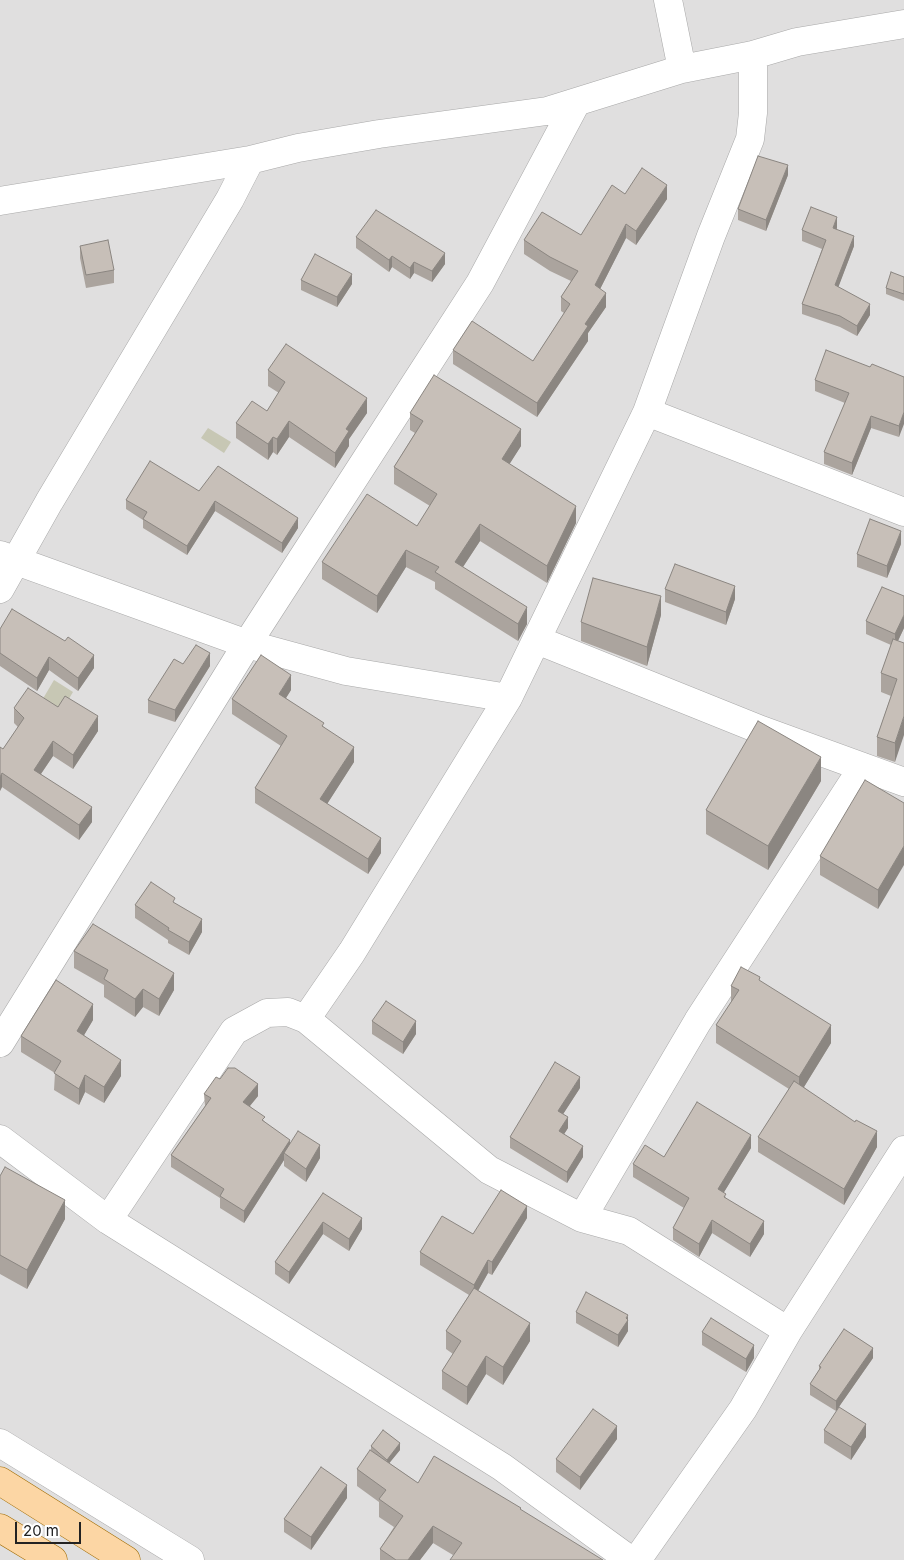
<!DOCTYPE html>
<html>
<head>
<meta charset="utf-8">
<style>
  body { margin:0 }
  #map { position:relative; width:904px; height:1560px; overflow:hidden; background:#f2efe9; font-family:Inter,sans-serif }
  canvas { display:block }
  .scale { position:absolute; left:15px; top:1522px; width:66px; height:22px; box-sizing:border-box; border:2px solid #222; border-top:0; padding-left:6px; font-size:15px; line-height:18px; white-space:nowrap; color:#222; -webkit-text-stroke:4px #fff; paint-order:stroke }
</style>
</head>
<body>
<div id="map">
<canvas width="904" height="1560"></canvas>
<div class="scale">20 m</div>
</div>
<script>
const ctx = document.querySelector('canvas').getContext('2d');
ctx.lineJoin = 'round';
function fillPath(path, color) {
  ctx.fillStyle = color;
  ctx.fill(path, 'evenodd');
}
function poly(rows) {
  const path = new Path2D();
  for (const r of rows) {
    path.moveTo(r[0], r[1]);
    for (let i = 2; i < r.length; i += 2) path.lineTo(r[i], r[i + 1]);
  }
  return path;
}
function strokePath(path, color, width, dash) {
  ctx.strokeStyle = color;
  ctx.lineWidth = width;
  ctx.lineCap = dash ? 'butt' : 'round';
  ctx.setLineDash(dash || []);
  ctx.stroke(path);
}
fillPath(poly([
  [0,0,904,0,904,1560,0,1560]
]), '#e0dfdf');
fillPath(poly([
  [208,428,231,442,224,453,201,438],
  [54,680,73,692,60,714,41,702]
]), '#c7c7b4');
const minor = poly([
  [668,0,682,69],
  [0,201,250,160,298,148,379,134,547,111,682,69,753,55,797,42,904,24],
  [647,412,904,512],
  [0,555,247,644,346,671,508,698],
  [0,589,49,502,230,199,250,160],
  [537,640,761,730,904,782],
  [306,1019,352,952,508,698,647,412,711,236,750,139,753,113,753,55],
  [0,1043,247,644,480,283,576,103],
  [0,1139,108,1220,502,1467,630,1560],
  [582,1218,698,1021,863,767],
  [108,1220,234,1031,267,1013,288,1012,306,1019,489,1170,582,1218,629,1231,788,1331],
  [0,1443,190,1560],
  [637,1560,743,1409,788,1331,904,1150]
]);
const major = poly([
  [0,1481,126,1560],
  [0,1528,53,1560]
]);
strokePath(minor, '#a9a9a9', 29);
strokePath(major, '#a06b00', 29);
strokePath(minor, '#fff', 28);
strokePath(major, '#fcd6a4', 28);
fillPath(poly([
  [788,175,766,231,738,220,738,209],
  [625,194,667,199,636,245,626,238,600,289,606,307,588,333,588,341,537,417,453,364,453,350,533,361,564,313,561,311,561,297,571,281,550,271,524,254,524,240,581,235],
  [837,228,836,229,854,246,838,287,870,315,857,336,840,327,802,314,802,304,822,249,802,241,802,230],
  [356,237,445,264,432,282,414,273,410,279,392,267,389,272,356,248],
  [80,246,114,270,114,283,86,288,80,258],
  [904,277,904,301,886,294,886,288],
  [301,280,352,284,337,307,301,290],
  [870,367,904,377,899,437,871,428,852,475,824,464,824,452,845,403,815,391,815,380],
  [268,370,367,413,349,439,349,446,335,468,289,437,277,455,273,452,268,460,236,438,236,423,267,411,279,393,268,386],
  [410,413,521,446,509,464,576,523,547,583,480,541,463,567,527,624,518,641,435,589,435,582,406,567,377,613,322,579,322,562,417,526,430,506,394,484,394,467,415,433,410,430],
  [199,491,298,528,282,553,215,511,187,555,143,528,143,520,126,509,126,500],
  [901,544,887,578,857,567,857,554],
  [665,589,735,599,726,625,665,602],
  [661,615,647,666,581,641,581,622],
  [866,621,904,628,898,641,895,762,877,756,877,737,891,696,881,692,881,673,891,645,866,634],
  [0,629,94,668,78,691,49,670,37,691,0,666],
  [183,664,210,666,175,722,148,713,148,700],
  [291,690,286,698,324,727,354,762,327,804,381,853,368,874,255,803,255,788,281,746,232,714,232,699],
  [58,707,98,731,73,769,53,756,41,774,92,822,79,840,2,787,0,791,3,749,18,727,14,723,14,708],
  [821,781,768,870,706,834,706,810],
  [904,803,878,909,820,875,820,856],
  [175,903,202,932,189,955,168,943,168,940,135,918,135,905],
  [74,951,174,990,159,1016,143,1007,135,1017,104,997,104,985,74,968],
  [760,981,831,1043,804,1087,877,1147,844,1205,758,1152,758,1137,789,1089,716,1043,716,1025,731,1002,731,986],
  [93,1020,84,1035,121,1076,104,1103,85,1092,79,1105,54,1090,55,1073,21,1052,21,1036],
  [372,1021,416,1034,403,1054,372,1034],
  [220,1079,258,1096,250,1106,265,1122,290,1144,320,1158,306,1182,284,1166,284,1160,244,1223,220,1208,220,1198,171,1167,171,1155,205,1106,204,1094],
  [580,1088,563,1114,568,1128,564,1134,583,1157,567,1183,510,1148,510,1137],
  [751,1148,724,1192,726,1199,764,1234,750,1257,712,1233,699,1257,673,1240,673,1228,684,1208,633,1177,633,1164,664,1157],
  [0,1176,65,1219,27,1289,0,1274],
  [323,1193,362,1229,349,1251,323,1234,289,1284,275,1274,275,1262],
  [527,1218,492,1275,488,1273,478,1291,530,1341,503,1385,486,1374,467,1405,442,1389,442,1371,453,1354,446,1349,446,1331,469,1295,420,1265,420,1252,473,1234],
  [576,1312,628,1319,628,1331,618,1347,576,1323],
  [702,1332,754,1358,746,1372,702,1345],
  [873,1358,836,1411,810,1395,810,1384,819,1370,819,1366],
  [824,1430,866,1437,851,1460,824,1443],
  [617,1439,580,1490,556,1472,556,1459],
  [371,1446,400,1450,389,1463,418,1483,521,1508,453,1555,433,1543,420,1560,380,1560,380,1549,394,1527,379,1517,379,1502,357,1486,357,1469,371,1450],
  [347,1498,311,1550,284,1532,284,1519]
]), '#aba49e');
fillPath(poly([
  [788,165,788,175,766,231,766,220],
  [667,185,667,199,636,245,636,231],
  [837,217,837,228,833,239,833,228],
  [626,224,626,238,595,299,595,285],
  [854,236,854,246,835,296,835,285],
  [445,253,445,264,432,282,432,271],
  [392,256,392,267,389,272,389,260],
  [414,262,414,273,410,279,410,268],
  [352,274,352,284,337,307,337,297],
  [606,293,606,307,588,333,588,341,537,417,537,403,585,324],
  [870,304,870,315,857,336,857,326],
  [367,398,367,413,349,439,349,446,335,468,335,453,346,429],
  [904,412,904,424,899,437,899,426],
  [871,416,871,428,852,475,852,463],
  [289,421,289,437,277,455,277,439],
  [521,429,521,446,502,476,502,459],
  [273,437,273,452,268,460,268,444],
  [215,501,215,511,187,555,187,546],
  [576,506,576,523,547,583,547,566],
  [298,518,298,528,282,553,282,543],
  [480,524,480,541,455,579,455,562],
  [901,531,901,544,887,578,887,566],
  [406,550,406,567,377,613,377,596],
  [735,586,735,599,726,625,726,612],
  [661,596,661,615,647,666,647,647],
  [527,607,527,624,518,641,518,624],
  [904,615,904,628,895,647,895,634],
  [210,653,210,666,175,722,175,710],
  [94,655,94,668,78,691,78,678],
  [49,657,49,670,37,691,37,678],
  [291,675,291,690,279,709,279,694],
  [98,716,98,731,73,769,73,755],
  [904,716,904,735,895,762,895,743],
  [53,741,53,756,34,784,34,770],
  [354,747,354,762,320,815,320,799],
  [821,757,821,781,768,870,768,846],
  [2,773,2,787,0,791,0,777],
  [92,807,92,822,79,840,79,825],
  [381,838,381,853,368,874,368,859],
  [904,846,904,865,878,909,878,890],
  [202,919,202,932,189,955,189,942],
  [174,973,174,990,159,1016,159,999],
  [143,989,143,1007,135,1017,135,999],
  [93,1004,93,1020,77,1047,77,1031],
  [416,1021,416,1034,403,1054,403,1042],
  [831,1025,831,1043,799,1095,799,1077],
  [121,1060,121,1076,104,1103,104,1087],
  [85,1075,85,1092,79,1105,79,1089],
  [580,1077,580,1088,558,1122,558,1111],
  [258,1084,258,1096,243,1114,243,1102],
  [568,1117,568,1128,559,1142,559,1131],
  [877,1131,877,1147,844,1205,844,1189],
  [751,1135,751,1148,718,1202,718,1189],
  [290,1140,290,1151,284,1153,284,1160,244,1223,244,1211],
  [320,1145,320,1158,306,1182,306,1169],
  [583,1146,583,1157,567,1183,567,1172],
  [65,1200,65,1219,27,1289,27,1270],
  [527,1206,527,1218,492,1275,492,1262],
  [362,1218,362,1229,349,1251,349,1239],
  [712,1220,712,1233,699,1257,699,1244],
  [764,1221,764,1234,750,1257,750,1244],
  [323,1222,323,1234,289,1284,289,1272],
  [488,1260,488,1273,474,1298,474,1285],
  [628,1315,628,1331,618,1347,618,1335],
  [530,1323,530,1341,503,1385,503,1367],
  [754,1345,754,1358,746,1372,746,1359],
  [873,1348,873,1358,836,1411,836,1401],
  [486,1356,486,1374,467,1405,467,1387],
  [866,1424,866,1437,851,1460,851,1447],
  [617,1426,617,1439,580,1490,580,1477],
  [400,1443,400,1450,387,1466,387,1460],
  [347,1485,347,1498,311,1550,311,1537],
  [433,1526,433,1543,420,1560,408,1560]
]), '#8b8681');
const building = poly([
  [758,156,788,165,766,220,738,209,758,156],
  [642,168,667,185,636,231,626,224,595,285,606,293,585,324,588,326,537,403,453,350,472,321,533,361,570,304,561,297,578,271,550,257,524,240,542,212,581,235,612,185,625,194,642,168],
  [811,207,837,217,833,228,854,236,835,285,870,304,857,326,840,316,802,304,826,240,802,230,811,207],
  [376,210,445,253,432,271,414,262,410,268,392,256,389,260,356,237,376,210],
  [108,240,114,270,86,275,80,246,108,240],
  [315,254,352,274,337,297,301,280,315,254],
  [891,272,904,277,904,294,886,288,891,272],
  [286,344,367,398,346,429,349,431,335,453,289,421,277,439,273,437,268,444,236,423,252,401,267,411,285,382,268,370,286,344],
  [826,350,870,367,872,364,904,377,904,412,899,426,871,416,852,463,824,452,849,393,815,380,826,350],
  [434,375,521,429,502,459,576,506,547,566,480,524,455,562,527,607,518,624,435,572,439,567,406,550,377,596,322,562,367,494,417,526,437,494,394,467,423,421,410,413,434,375],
  [150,461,199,491,218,466,298,518,282,543,215,501,187,546,143,519,147,512,126,500,150,461],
  [870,519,901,531,887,566,857,554,870,519],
  [675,564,735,586,726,612,665,589,675,564],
  [593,578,661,596,647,647,581,622,593,578],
  [882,587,904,596,904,615,895,634,866,621,882,587],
  [12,609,65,641,68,637,94,655,78,678,49,657,37,678,0,653,0,629,12,609],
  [893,639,904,643,904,716,895,743,877,737,897,679,881,673,893,639],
  [196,645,210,653,175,710,148,700,174,659,183,664,196,645],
  [261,655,291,675,279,694,324,723,322,726,354,747,320,799,381,838,368,859,255,788,287,736,232,699,261,655],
  [28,688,58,707,65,696,98,716,73,755,53,741,34,770,92,807,79,825,2,773,0,777,0,747,3,749,24,718,14,708,28,688],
  [758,721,821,757,768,846,706,810,758,721],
  [865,780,904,803,904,846,878,890,820,856,865,780],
  [151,882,175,898,173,902,202,919,189,942,168,930,169,928,135,905,151,882],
  [93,924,174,973,159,999,143,989,135,999,104,979,108,970,74,951,93,924],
  [741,967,760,977,759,980,831,1025,799,1077,716,1025,739,990,731,986,741,967],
  [56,980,93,1004,77,1031,121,1060,104,1087,85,1075,79,1089,54,1073,61,1061,21,1036,56,980],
  [386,1001,416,1021,403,1042,372,1021,386,1001],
  [555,1062,580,1077,558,1111,568,1117,559,1131,583,1146,567,1172,510,1137,555,1062],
  [228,1068,235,1068,258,1084,243,1102,265,1117,262,1120,290,1140,244,1211,220,1196,224,1189,171,1155,211,1098,204,1094,216,1077,220,1079,228,1068],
  [794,1081,855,1122,856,1120,877,1131,844,1189,758,1137,794,1081],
  [697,1102,751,1135,718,1189,726,1194,724,1197,764,1221,750,1244,712,1220,699,1244,673,1228,689,1198,633,1164,645,1145,664,1157,697,1102],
  [298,1131,320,1145,306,1169,284,1153,298,1131],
  [5,1167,65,1200,27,1270,0,1255,0,1176,5,1167],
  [501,1190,527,1206,492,1262,488,1260,474,1285,420,1252,442,1216,473,1234,501,1190],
  [323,1193,362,1218,349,1239,323,1222,289,1272,275,1262,323,1193],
  [474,1288,530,1323,503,1367,486,1356,467,1387,442,1371,461,1341,446,1331,474,1288],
  [586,1292,628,1315,626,1318,628,1320,618,1335,576,1312,586,1292],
  [711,1318,754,1345,746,1359,702,1332,711,1318],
  [844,1329,873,1348,836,1401,810,1384,821,1367,819,1366,844,1329],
  [839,1407,866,1424,851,1447,824,1430,839,1407],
  [593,1409,617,1426,580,1477,556,1459,593,1409],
  [383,1430,400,1443,387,1460,371,1446,383,1430],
  [370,1450,418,1483,434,1456,521,1508,520,1509,603,1560,450,1560,462,1543,433,1526,408,1560,396,1560,380,1549,403,1516,379,1499,386,1490,357,1469,370,1450],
  [321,1467,347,1485,311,1537,284,1519,321,1467]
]);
fillPath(building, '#c7bfb8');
strokePath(building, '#8b8681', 1);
</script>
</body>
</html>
